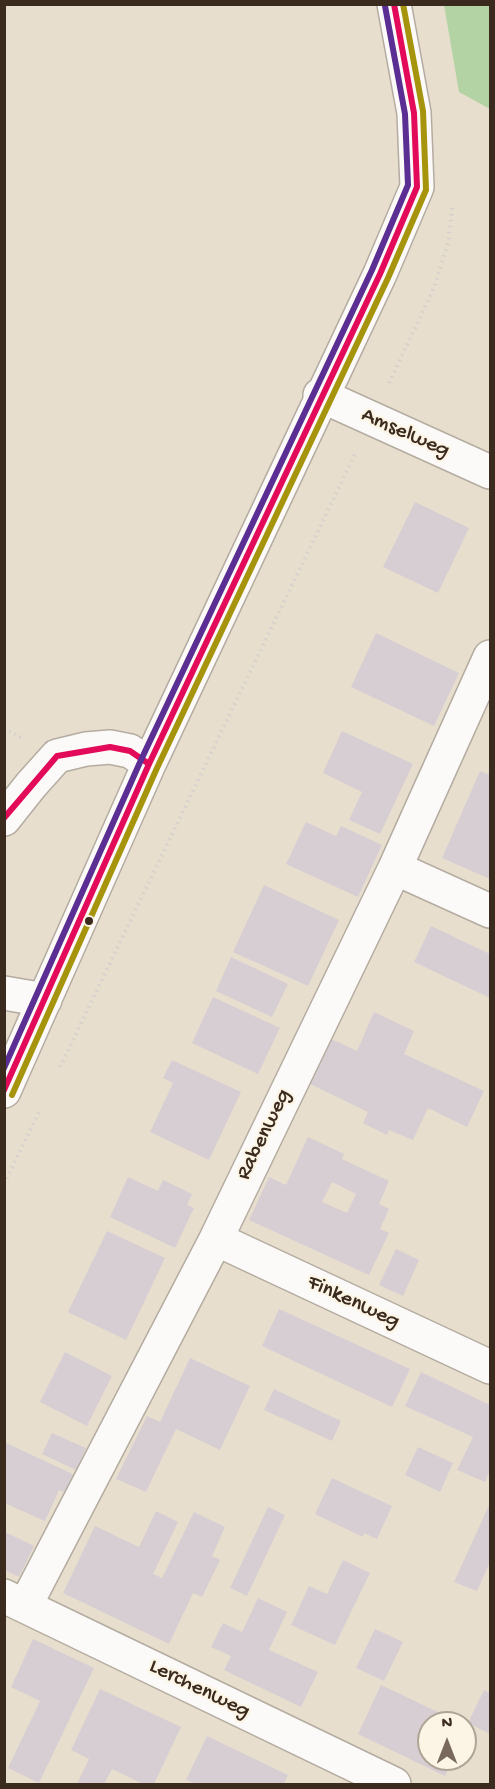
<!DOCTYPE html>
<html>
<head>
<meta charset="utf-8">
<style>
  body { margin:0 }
  #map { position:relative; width:495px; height:1789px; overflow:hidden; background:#e8dece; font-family:"Gochi Hand",sans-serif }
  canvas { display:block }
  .frame { position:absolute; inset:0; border:6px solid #3b2a1e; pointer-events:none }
  .north { position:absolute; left:417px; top:1711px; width:60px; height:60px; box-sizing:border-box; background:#fcf5e5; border:2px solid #afa495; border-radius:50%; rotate:0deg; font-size:16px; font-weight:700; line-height:24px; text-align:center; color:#3b2a1e }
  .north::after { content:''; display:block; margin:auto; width:21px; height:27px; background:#78695c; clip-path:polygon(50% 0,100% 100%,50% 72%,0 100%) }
</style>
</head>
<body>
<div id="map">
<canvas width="495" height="1789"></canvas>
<div class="frame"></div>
<div class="north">N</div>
</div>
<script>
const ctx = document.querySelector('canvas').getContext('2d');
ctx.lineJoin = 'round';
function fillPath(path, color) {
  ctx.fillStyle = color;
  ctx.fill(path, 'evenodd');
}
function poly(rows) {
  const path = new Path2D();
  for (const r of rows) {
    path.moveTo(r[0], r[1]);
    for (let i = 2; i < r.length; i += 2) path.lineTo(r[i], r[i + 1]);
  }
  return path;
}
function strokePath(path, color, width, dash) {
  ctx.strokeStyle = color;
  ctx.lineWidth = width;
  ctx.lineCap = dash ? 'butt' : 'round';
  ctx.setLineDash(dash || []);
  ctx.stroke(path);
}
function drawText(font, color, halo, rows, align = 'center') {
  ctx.font = font + ' "Gochi Hand",sans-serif';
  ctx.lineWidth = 4.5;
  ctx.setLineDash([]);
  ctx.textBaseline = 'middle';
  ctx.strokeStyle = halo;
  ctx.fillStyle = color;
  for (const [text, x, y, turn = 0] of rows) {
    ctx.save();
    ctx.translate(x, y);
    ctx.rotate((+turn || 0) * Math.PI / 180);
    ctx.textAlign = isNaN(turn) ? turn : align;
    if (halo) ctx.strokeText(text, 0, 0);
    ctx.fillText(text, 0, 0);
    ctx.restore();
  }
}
fillPath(poly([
  [444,5,490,5,490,109,459,92]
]), '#b4d3a4');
fillPath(poly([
  [415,502,469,528,438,593,383,567],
  [376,633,459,673,434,726,351,687],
  [342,731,413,764,380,834,349,820,362,792,323,773],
  [480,771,490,775,490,879,442,858],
  [306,822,336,836,341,826,382,845,358,897,286,864],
  [264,885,339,920,308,986,233,952],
  [431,926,490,954,490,998,414,962],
  [231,957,288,984,272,1017,216,991],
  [213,997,280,1028,258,1074,192,1043],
  [374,1012,414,1031,404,1054,484,1091,467,1127,428,1108,413,1140,389,1130,387,1135,363,1123,368,1112,308,1083,329,1038,357,1051],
  [172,1060,241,1092,209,1160,150,1132,173,1083,163,1078],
  [308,1137,344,1154,342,1159,389,1181,379,1204,389,1209,380,1229,389,1233,369,1275,249,1220,269,1177,286,1185],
  [332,1182,356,1194,347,1213,322,1202],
  [128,1177,158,1191,163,1180,192,1194,187,1205,194,1208,175,1248,110,1217],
  [107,1231,165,1258,126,1340,68,1312],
  [396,1249,419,1260,403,1296,379,1285],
  [279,1309,410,1369,392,1407,262,1346],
  [65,1352,112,1376,87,1426,40,1402],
  [190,1358,250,1386,220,1450,176,1429,146,1492,116,1479,147,1416,160,1422],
  [421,1372,490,1405,490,1470,485,1482,457,1470,473,1437,405,1406],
  [274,1389,341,1421,332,1441,264,1410],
  [52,1433,86,1448,76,1470,42,1454],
  [4,1442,81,1478,72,1496,59,1490,45,1521,4,1503],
  [418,1447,453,1463,440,1492,405,1475],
  [332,1478,392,1506,377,1539,364,1533,363,1537,315,1514],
  [490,1503,490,1562,477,1591,454,1582],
  [268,1507,285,1515,247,1596,230,1588],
  [156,1511,178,1522,153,1574,162,1578,194,1512,225,1527,212,1556,220,1560,202,1597,193,1593,169,1644,63,1593,95,1526,139,1547],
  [5,1532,34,1546,19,1577,5,1570],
  [343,1560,370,1573,335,1645,291,1625,309,1586,327,1594],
  [258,1598,287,1612,269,1650,318,1672,301,1707,224,1670,231,1656,211,1647,223,1623,242,1632],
  [375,1629,403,1642,384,1681,356,1668],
  [33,1639,94,1668,39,1783,8,1768,40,1701,11,1687],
  [381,1685,461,1723,429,1723,429,1759,453,1759,445,1776,358,1734],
  [100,1689,181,1727,154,1784,143,1784,112,1769,104,1784,77,1784,89,1759,71,1750],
  [484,1690,490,1693,490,1734,468,1723],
  [207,1736,288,1775,284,1784,197,1784,186,1780]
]), '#d7ced3');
const minor = poly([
  [320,395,490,472],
  [4,819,31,785,57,756,86,749,110,747,130,751,149,764],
  [395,868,490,911],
  [4,993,45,1000],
  [4,1091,149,764,380,274,417,187,414,113,394,4],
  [216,1239,490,1367],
  [4,1596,394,1784],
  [25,1606,216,1239,395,868,490,657]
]);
strokePath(minor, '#b4aca1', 36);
strokePath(poly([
  [389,383,434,288,448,243,452,208],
  [4,728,22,738],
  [60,1067,356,452],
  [4,1184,39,1112]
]), '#d4d0cb', 4, [1.5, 4.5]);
strokePath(minor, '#fcfaf8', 33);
strokePath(poly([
  [4,818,57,756,110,747,130,751,149,764],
  [4,1090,149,764,380,274,417,187,414,113,394,4]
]), '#e30b59', 6);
strokePath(poly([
  [12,1095,157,768,388,278,426,190,423,111,403,4]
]), '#a5940c', 6);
strokePath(poly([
  [4,1068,141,760,372,270,408,185,405,114,385,6]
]), '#5a2e93', 6);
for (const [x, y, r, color] of [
  [89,921,5,"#3b2a1e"]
]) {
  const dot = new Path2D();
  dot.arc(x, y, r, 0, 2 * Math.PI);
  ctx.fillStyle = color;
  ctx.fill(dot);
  strokePath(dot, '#fcf5e5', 2);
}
drawText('22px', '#3b2a1e', '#fcf5e5', [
  ["Amselweg",405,434,24],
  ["Rabenweg",265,1135,-64],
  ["Finkenweg",353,1303,25],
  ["Lerchenweg",199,1690,26]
]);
</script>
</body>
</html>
